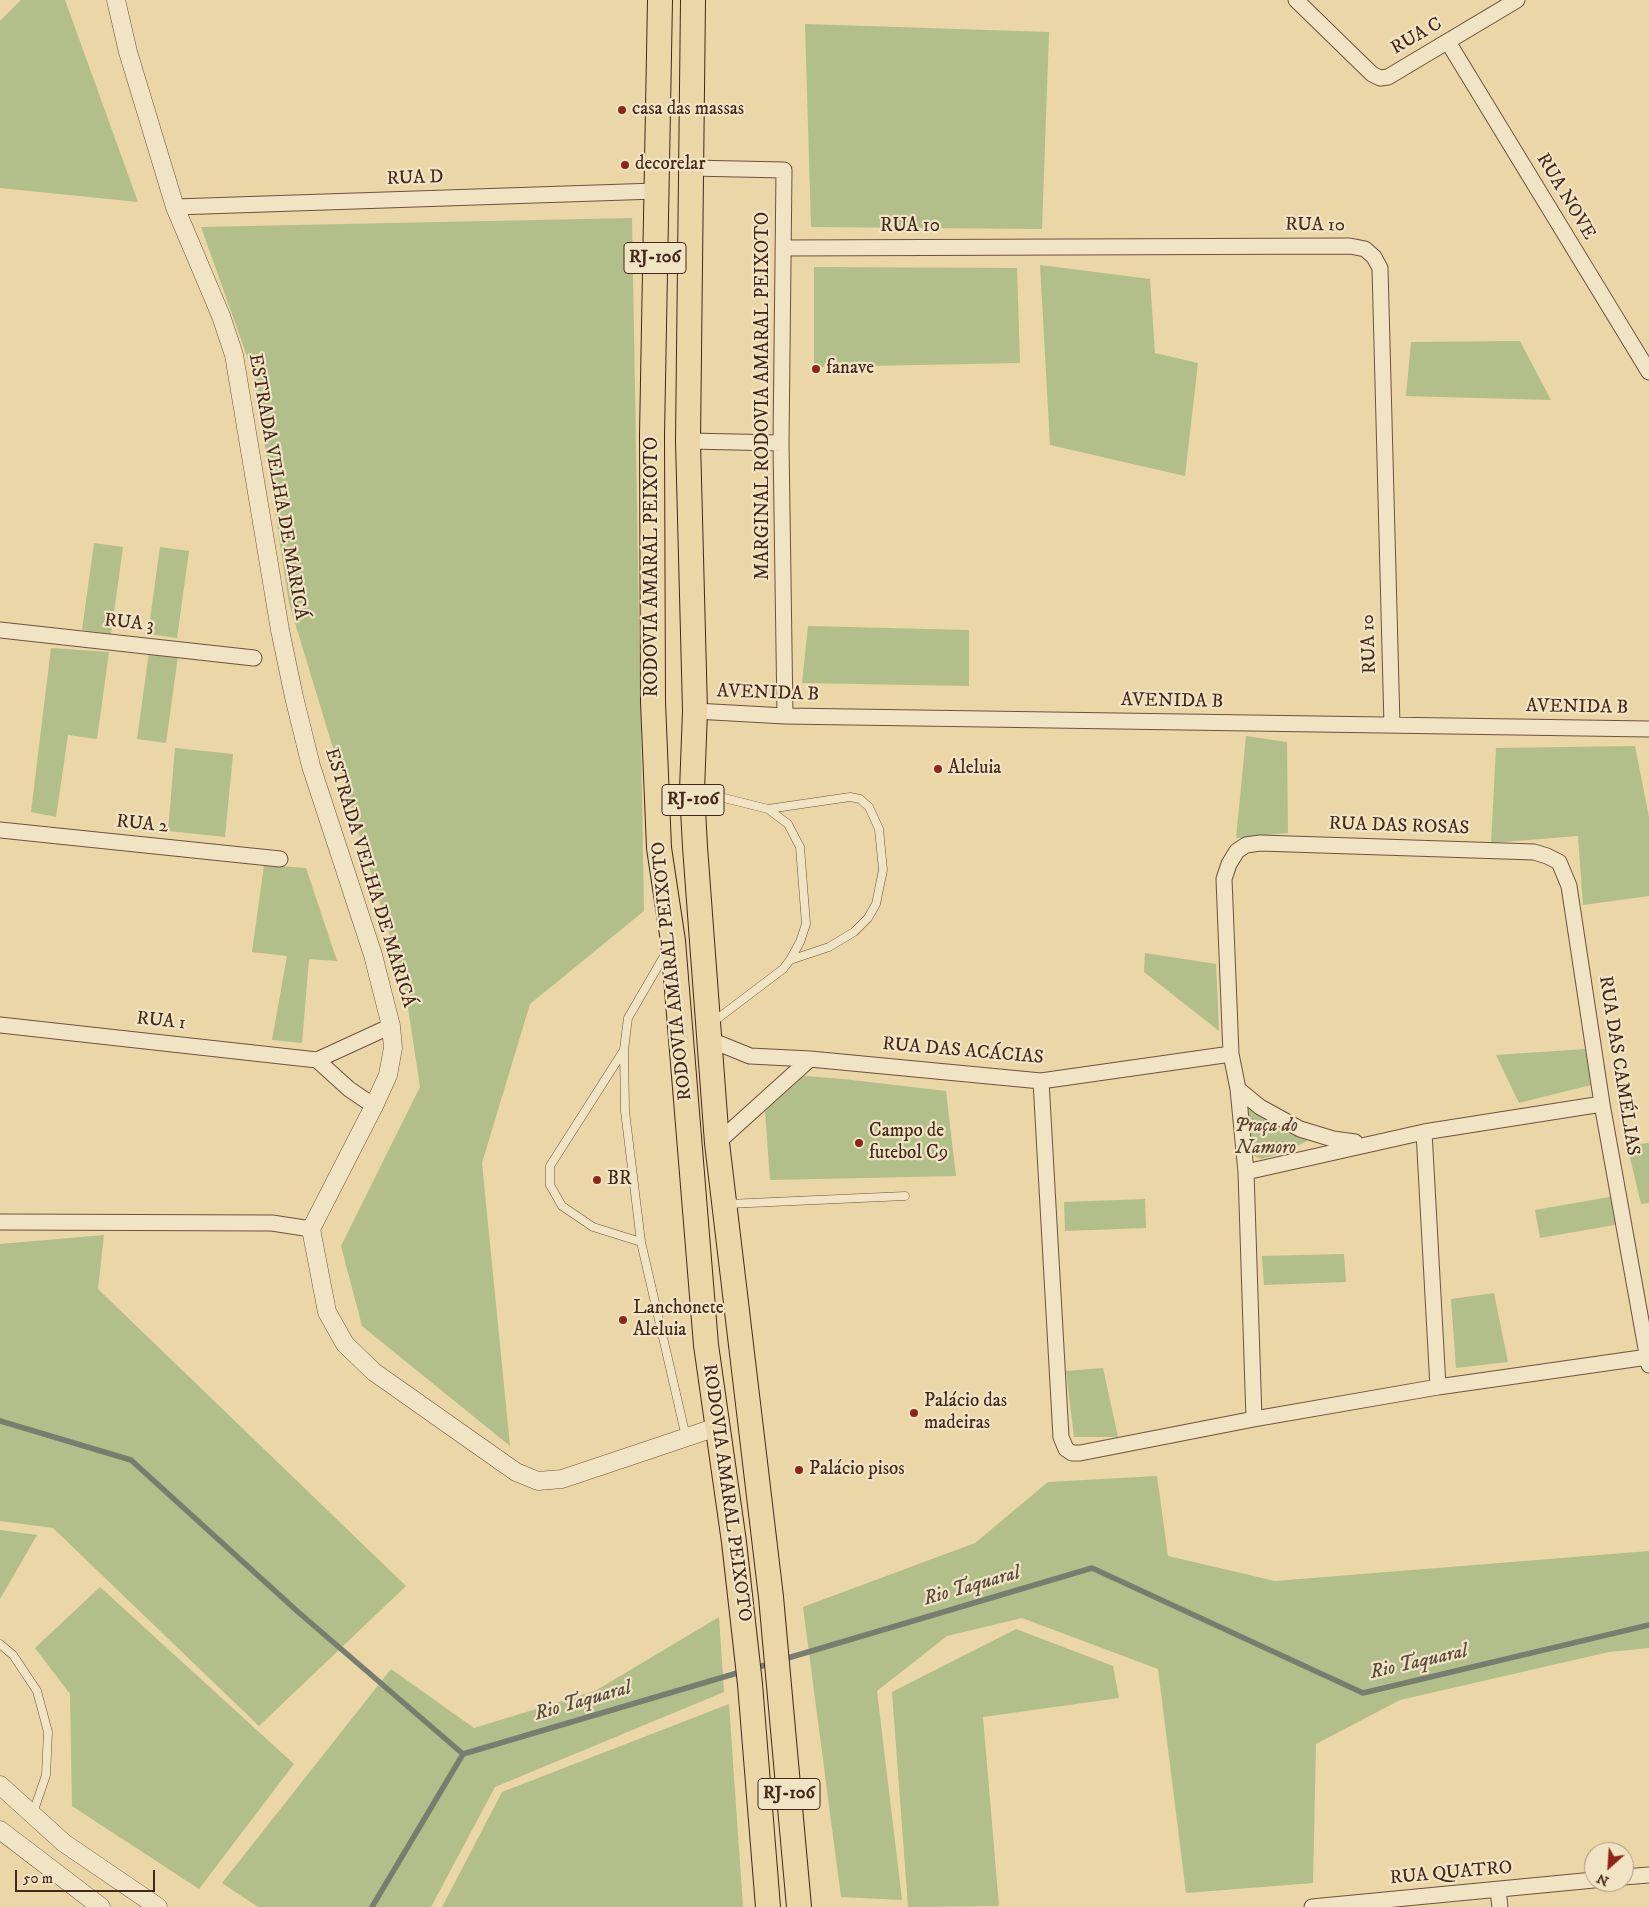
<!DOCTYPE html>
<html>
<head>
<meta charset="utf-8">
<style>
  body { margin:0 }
  #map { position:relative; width:1649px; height:1907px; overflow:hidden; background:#ead6a6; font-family:"IM FELL DW Pica",serif }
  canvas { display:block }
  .north { position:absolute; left:1584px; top:1842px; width:50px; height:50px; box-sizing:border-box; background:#f1e4c5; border:1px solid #ac9881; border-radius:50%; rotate:206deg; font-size:14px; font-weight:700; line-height:20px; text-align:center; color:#45261b }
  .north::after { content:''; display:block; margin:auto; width:18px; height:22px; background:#8f2418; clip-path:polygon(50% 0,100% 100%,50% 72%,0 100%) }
  .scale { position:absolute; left:15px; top:1870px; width:140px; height:22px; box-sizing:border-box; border:2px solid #45261b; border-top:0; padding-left:6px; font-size:15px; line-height:18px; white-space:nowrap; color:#45261b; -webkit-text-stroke:4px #f1e4c5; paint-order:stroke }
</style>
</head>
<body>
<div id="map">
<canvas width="1649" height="1907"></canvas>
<div class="north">N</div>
<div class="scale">50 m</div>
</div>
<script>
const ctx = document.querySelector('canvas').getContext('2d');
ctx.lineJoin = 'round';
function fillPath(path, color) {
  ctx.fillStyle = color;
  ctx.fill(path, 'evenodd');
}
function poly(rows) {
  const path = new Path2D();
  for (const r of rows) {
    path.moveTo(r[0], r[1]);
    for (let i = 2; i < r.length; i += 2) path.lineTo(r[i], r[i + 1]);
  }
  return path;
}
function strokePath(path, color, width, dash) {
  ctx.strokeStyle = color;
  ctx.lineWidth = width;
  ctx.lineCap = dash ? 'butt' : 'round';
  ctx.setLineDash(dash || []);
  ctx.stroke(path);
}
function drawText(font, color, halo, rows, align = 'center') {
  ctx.font = font + ' "IM FELL DW Pica",serif';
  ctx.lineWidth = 4.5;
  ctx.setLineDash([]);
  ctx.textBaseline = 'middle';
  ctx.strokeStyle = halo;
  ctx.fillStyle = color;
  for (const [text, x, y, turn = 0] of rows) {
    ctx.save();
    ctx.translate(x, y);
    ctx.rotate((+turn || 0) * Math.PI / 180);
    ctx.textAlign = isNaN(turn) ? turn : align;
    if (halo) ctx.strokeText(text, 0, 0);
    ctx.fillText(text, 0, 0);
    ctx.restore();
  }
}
fillPath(poly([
  [21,0,65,0,138,202,0,188,0,21],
  [805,24,1049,32,1042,229,811,227],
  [632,218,644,911,530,1004,482,1163,510,1446,362,1326,341,1246,420,1087,404,982,289,603,254,376,201,227],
  [1040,265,1150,279,1155,353,1198,363,1185,476,1050,445],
  [814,267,1017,268,1020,363,814,367],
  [1520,341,1551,400,1406,396,1411,342],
  [94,543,123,547,111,634,82,630],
  [160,547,189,551,177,638,148,634],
  [808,626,969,630,969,686,802,683],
  [51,648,109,652,97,739,68,735,56,817,31,812],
  [149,652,178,656,166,743,137,739],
  [1246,736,1287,742,1288,833,1236,838],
  [1635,746,1649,817,1649,896,1583,905,1578,836,1491,843,1496,748],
  [175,748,233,754,225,837,168,831],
  [264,865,306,868,337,961,309,959,302,1043,272,1040,287,956,252,952],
  [1145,953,1216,964,1219,1031,1144,972],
  [1585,1049,1591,1085,1519,1103,1496,1055],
  [804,1076,843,1079,946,1091,956,1176,770,1180,765,1111],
  [1248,1108,1270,1119,1312,1138,1287,1152,1261,1159,1250,1154,1246,1135],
  [1649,1143,1649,1203,1641,1204,1627,1145],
  [1615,1196,1620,1224,1540,1238,1535,1210],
  [1145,1199,1146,1228,1065,1231,1064,1202],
  [104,1235,98,1289,406,1586,259,1726,53,1528,0,1521,0,1244],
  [1344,1254,1346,1282,1264,1285,1262,1256],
  [1494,1293,1508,1362,1456,1368,1451,1299],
  [1103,1368,1118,1437,1074,1437,1066,1371],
  [1157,1476,1168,1556,1275,1581,1649,1551,1649,1648,1609,1652,1400,1700,1316,1744,1313,1883,1186,1893,1158,1669,1022,1618,947,1636,877,1691,902,1900,841,1897,803,1607,975,1543,1048,1482],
  [0,1530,37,1535,0,1599],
  [100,1587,294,1764,199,1889,72,1806,70,1694,35,1648],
  [719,1617,724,1692,495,1787,431,1907,258,1907,222,1883,391,1669,474,1728,595,1691],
  [1016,1629,1113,1666,1119,1698,983,1717,999,1906,908,1907,892,1692],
  [729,1704,743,1907,442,1907,502,1792]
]), '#b2bf8a');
strokePath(poly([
  [0,1421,131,1460,297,1611,463,1754],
  [781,1660,1092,1568,1363,1693,1649,1625],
  [752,1669,772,1663],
  [372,1907,463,1754,744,1671]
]), '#777e70', 5.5);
const service = poly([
  [696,791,768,809,788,824,800,847,806,924,800,942,790,960,783,969,713,1022],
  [768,809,850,797,860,799,869,807,879,829,883,870,876,904,868,918,854,932,829,947,790,960],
  [667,951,628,1018,624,1050,625,1111,641,1242,686,1437],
  [624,1050,550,1166,550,1185,562,1206,593,1227,641,1242],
  [728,1204,905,1196],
  [0,1644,13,1655,37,1691,48,1732,46,1775,33,1813]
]);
const minor = poly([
  [1296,0,1372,74,1380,78,1388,77,1517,0],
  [1448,42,1649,372],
  [691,168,784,170,781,443,785,716],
  [175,207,656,191],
  [784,248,1350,246,1365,249,1374,257,1380,268,1392,725],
  [688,441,781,443],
  [0,630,254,658],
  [695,711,785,716,1649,729],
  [0,830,280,859],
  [0,1025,317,1060],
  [708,1039,750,1056,810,1059,1041,1081,1231,1054],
  [1041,1081,1061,1437,1066,1449,1072,1453,1080,1453,1254,1419,1438,1387,1648,1357],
  [1238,1089,1260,1107,1300,1129,1333,1139,1355,1142],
  [374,1106,349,1089,317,1060,391,1026],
  [1424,1132,1438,1387],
  [717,1143,810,1059],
  [1246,1172,1424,1132,1602,1104],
  [0,1222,272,1223,311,1229],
  [1254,1419,1246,1172,1238,1089,1231,1054,1224,879,1229,864,1237,851,1246,845,1260,843,1534,852,1547,856,1559,862,1569,886,1602,1104,1649,1365],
  [1624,1877,1649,1875],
  [1498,1890,1500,1907],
  [1312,1907,1594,1880]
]);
const tertiary = poly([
  [116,0,128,52,175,207,221,316,234,355,280,630,294,697,311,766,373,955,391,1026,393,1048,388,1075,374,1106,311,1229,327,1312,345,1344,374,1372,516,1472,538,1481,562,1479,717,1427],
  [0,1785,64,1843,158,1907],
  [0,1830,101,1907]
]);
const trunk = poly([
  [660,0,652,435,653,702,659,848,673,941,706,1345,734,1542,750,1684,768,1907],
  [693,0,688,441,695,711,692,790,695,847,717,1143,771,1597,799,1907]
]);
strokePath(service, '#6e523e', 9);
strokePath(minor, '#6e523e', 17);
strokePath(tertiary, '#6e523e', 19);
strokePath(trunk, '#45261b', 26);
strokePath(service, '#f1e4c5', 8);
strokePath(minor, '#f1e4c5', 15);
strokePath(tertiary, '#f1e4c5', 18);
strokePath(trunk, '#ead6a6', 24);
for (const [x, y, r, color] of [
  [622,110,5,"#8f2418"],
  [625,165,5,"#8f2418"],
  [816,369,5,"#8f2418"],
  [938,769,5,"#8f2418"],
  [859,1143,5,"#8f2418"],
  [597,1180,5,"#8f2418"],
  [623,1320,5,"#8f2418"],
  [914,1413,5,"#8f2418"],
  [799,1470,5,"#8f2418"]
]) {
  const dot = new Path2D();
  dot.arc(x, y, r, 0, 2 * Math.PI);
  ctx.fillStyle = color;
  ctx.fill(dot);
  strokePath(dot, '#f1e4c5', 2);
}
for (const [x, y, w] of [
  [655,258,62],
  [693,800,62],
  [789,1794,62]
]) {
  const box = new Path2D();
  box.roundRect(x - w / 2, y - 15.5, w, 31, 4);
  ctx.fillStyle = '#f1e4c5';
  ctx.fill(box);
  strokePath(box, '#45261b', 1);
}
drawText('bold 18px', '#45261b', null, [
  ["RJ-106",655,258],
  ["RJ-106",693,800],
  ["RJ-106",789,1794]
]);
drawText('19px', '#45261b', '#f1e4c5', [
  ["RUA C",1417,37,-30],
  ["RUA D",415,179,-2],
  ["RUA NOVE",1565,197,59],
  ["RUA 10",1315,226,1],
  ["RUA 10",910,227],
  ["MARGINAL RODOVIA AMARAL PEIXOTO",764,396,-90],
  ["ESTRADA VELHA DE MARICÁ",277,487,80],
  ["RODOVIA AMARAL PEIXOTO",653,567,-90],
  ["RUA 3",129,624,6],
  ["RUA 10",1370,644,-92],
  ["AVENIDA B",768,694,2],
  ["AVENIDA B",1172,702,1],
  ["AVENIDA B",1577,708,1],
  ["RUA 2",142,825,6],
  ["RUA DAS ROSAS",1399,827,2],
  ["ESTRADA VELHA DE MARICÁ",369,878,73],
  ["RODOVIA AMARAL PEIXOTO",673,971,-96],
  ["RUA 1",161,1022,6],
  ["RUA DAS ACÁCIAS",963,1052,5],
  ["RUA DAS CAMÉLIAS",1618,1066,81],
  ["RODOVIA AMARAL PEIXOTO",726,1493,82],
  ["RUA QUATRO",1451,1874,-5]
]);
drawText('19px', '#45261b', '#f1e4c5', [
  ["casa das massas",632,110],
  ["decorelar",635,165],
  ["fanave",826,369],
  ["Aleluia",948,769],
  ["Campo de",869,1132],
  ["futebol C9",869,1154],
  ["BR",607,1180],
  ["Lanchonete",633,1309],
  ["Aleluia",633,1331],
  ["Palácio das",924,1402],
  ["madeiras",924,1424],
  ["Palácio pisos",809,1470]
], 'left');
drawText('italic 19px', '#5b4531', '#f1e4c5', [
  ["Praça do",1266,1127],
  ["Namoro",1266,1149]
]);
drawText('italic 20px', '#5a4b3e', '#f1e4c5', [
  ["Rio Taquaral",972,1587,-16],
  ["Rio Taquaral",1419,1663,-13],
  ["Rio Taquaral",583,1702,-16]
]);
</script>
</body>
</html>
